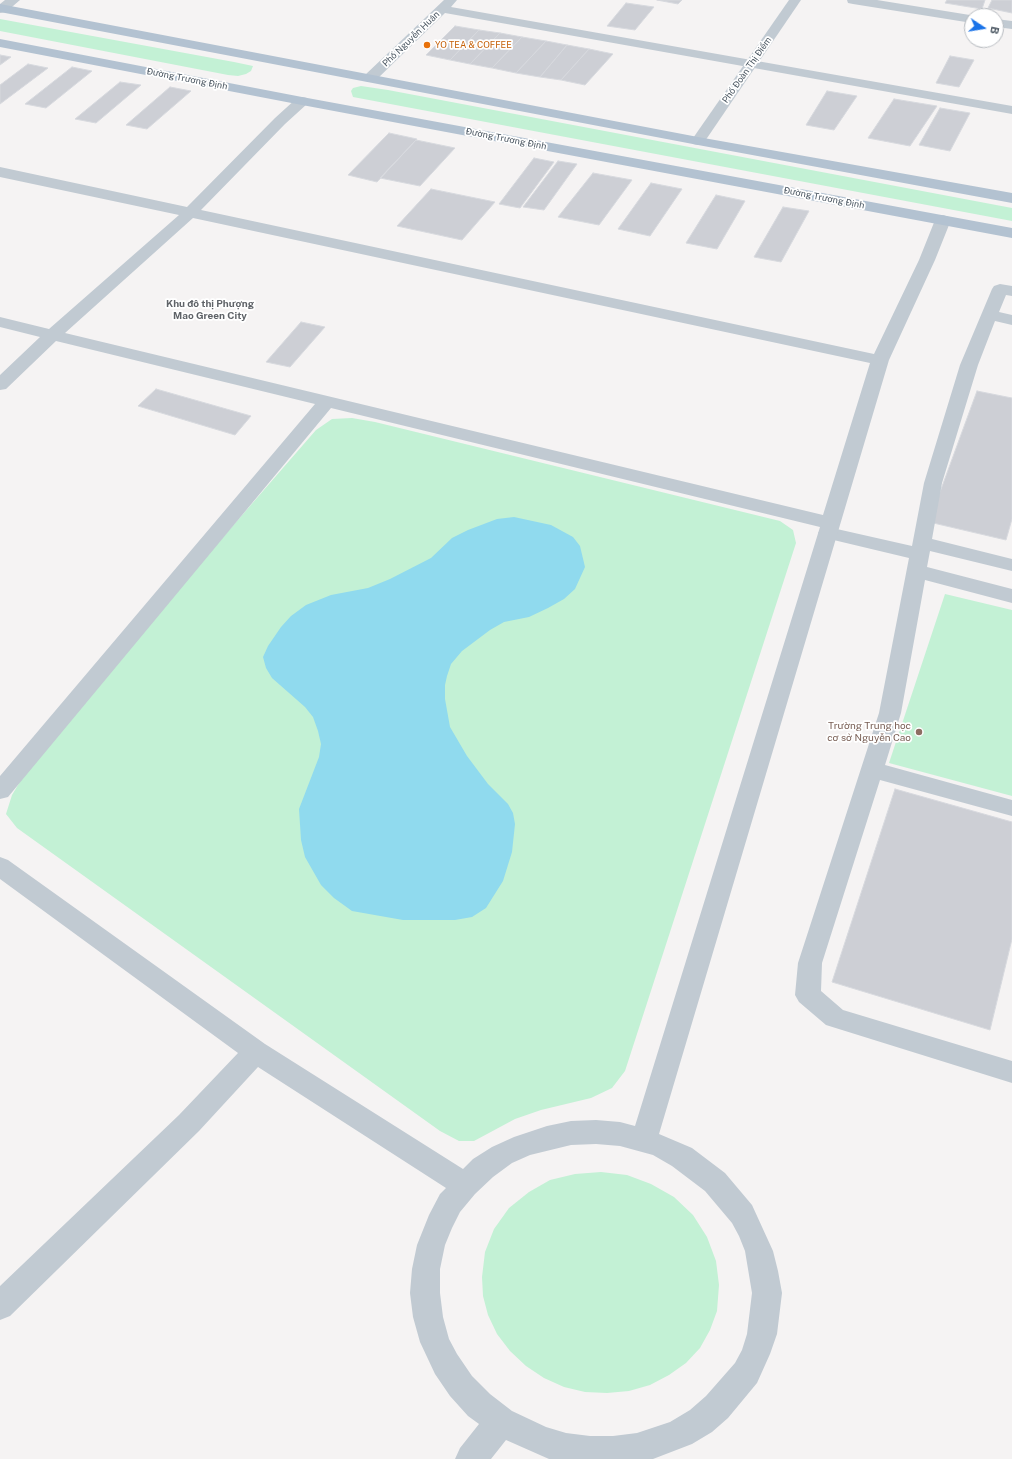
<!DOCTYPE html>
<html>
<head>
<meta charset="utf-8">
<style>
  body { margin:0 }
  #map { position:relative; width:1012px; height:1459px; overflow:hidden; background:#f5f3f3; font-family:"Public Sans",sans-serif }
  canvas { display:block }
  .north { position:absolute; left:964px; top:8px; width:40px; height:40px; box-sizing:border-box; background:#fff; border:1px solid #b7bbc0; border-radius:50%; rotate:102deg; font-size:11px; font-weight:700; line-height:16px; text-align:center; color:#4a5661 }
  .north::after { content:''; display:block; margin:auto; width:14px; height:18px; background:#1a73e8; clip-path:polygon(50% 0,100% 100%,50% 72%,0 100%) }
</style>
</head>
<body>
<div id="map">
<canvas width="1012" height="1459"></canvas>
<div class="north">B</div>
</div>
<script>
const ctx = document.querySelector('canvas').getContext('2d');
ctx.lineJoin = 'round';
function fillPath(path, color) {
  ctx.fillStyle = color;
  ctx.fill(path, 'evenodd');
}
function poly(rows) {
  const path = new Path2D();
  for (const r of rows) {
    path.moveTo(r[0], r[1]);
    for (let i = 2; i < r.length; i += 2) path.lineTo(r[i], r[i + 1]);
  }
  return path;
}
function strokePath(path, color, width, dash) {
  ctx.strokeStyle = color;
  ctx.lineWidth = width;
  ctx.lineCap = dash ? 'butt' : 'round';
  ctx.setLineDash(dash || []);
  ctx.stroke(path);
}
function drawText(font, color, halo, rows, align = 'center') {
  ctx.font = font + ' "Public Sans",sans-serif';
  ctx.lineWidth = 3.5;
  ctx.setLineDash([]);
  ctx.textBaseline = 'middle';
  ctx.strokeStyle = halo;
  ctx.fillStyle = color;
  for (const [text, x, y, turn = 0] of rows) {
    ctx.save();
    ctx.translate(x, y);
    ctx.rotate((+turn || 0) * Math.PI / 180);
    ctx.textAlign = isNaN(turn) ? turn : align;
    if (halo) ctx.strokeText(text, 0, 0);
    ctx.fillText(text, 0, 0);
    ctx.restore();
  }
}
fillPath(poly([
  [0,19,234,62,253,66,251,71,246,74,238,76,228,75,0,31],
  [361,86,388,90,1012,208,1012,221,353,97,351,91,353,88],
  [352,418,375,422,780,521,793,530,796,543,625,1071,612,1088,591,1098,541,1110,515,1119,474,1141,459,1141,440,1131,17,828,6,814,12,795,24,775,157,613,316,430,332,419],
  [945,594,1012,610,1012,796,889,763],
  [601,1172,627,1175,651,1184,674,1197,693,1215,707,1237,716,1261,719,1285,717,1311,710,1330,700,1348,686,1363,669,1375,650,1385,629,1391,607,1393,585,1392,564,1387,544,1378,526,1366,510,1351,497,1334,488,1315,483,1296,482,1277,485,1252,494,1229,509,1208,529,1192,550,1180,575,1174]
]), '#c3f1d5');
fillPath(poly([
  [514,517,551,525,573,537,580,546,585,567,575,589,564,599,548,608,529,617,504,622,490,630,462,651,451,664,447,676,445,685,445,699,450,727,467,756,488,784,508,804,513,813,515,824,512,852,503,881,486,908,472,917,455,920,403,920,352,911,334,898,321,885,305,857,301,840,299,809,319,757,321,744,318,731,313,717,305,707,272,678,266,668,263,657,268,646,281,627,291,616,306,605,331,595,368,588,390,579,431,558,452,538,468,530,497,519]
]), '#90daee');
const building = poly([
  [657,0,682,0,678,4,657,0],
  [947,0,985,0,982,9,945,3,947,0],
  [992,0,1012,0,1012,13,988,8,992,0],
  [626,3,654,7,635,30,607,26,626,3],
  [455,26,479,30,450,60,426,55,455,26],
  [479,30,500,33,470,64,450,60,479,30],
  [500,33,522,37,492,68,470,64,500,33],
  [522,37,546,41,516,73,492,68,522,37],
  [546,41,567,45,540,77,516,73,546,41],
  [567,45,589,49,561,80,540,77,567,45],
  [589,49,613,54,585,85,561,80,589,49],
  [0,55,11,57,0,65,0,55],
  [950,56,974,60,959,87,936,83,950,56],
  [28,64,48,68,0,104,0,85,28,64],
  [72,67,92,71,46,108,25,104,72,67],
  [120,82,141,85,96,123,75,119,120,82],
  [170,87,191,91,147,129,126,125,170,87],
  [827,91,857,96,834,130,806,125,827,91],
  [894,99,937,106,910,146,868,138,894,99],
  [940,108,970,113,950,151,919,145,940,108],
  [389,133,417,139,377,182,348,175,389,133],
  [416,140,455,148,420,186,380,178,416,140],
  [534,158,554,162,520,208,499,204,534,158],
  [558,161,577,164,544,210,523,207,558,161],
  [593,173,632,180,599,225,558,217,593,173],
  [651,183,682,189,650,236,618,229,651,183],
  [431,189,495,202,462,240,397,226,431,189],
  [716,195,745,201,717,249,686,243,716,195],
  [783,207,809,211,781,262,754,257,783,207],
  [301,322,325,327,290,367,266,362,301,322],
  [156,389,251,416,235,435,138,406,156,389],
  [977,391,1012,398,1012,519,1006,540,929,522,977,391],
  [895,789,1012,822,1012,939,990,1030,832,982,895,789]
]);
fillPath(building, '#cdcfd5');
strokePath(building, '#d7d9de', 1);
fillPath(poly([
  [1000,284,1012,286,1012,296,1006,295,999,312,1012,315,1012,325,995,321,978,365,942,483,932,539,1012,559,1012,571,930,551,927,567,1012,589,1012,603,925,580,901,713,885,765,1012,800,1012,816,880,780,822,963,821,991,843,1010,1012,1061,1012,1083,826,1025,799,1002,795,995,798,963,879,713,909,558,821,537,818,533,821,529,828,527,912,546,924,483,960,365,992,289,994,286,1000,284]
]), '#c1cad2');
fillPath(poly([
  [5,0,20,0,6,12,0,13,0,4,5,0],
  [444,0,457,0,451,7,1012,106,1012,114,445,13,375,81,370,82,365,81,363,78,365,75,444,0],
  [847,0,877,0,976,16,972,16,972,23,853,4,848,3,847,0],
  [996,19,1012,21,1012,29,996,27,996,19],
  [302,97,307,98,309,101,307,104,285,124,201,210,874,354,919,260,935,220,937,217,943,215,949,217,951,220,935,260,889,360,659,1134,692,1148,725,1173,752,1205,773,1251,778,1271,782,1293,777,1334,770,1354,757,1383,728,1418,712,1432,692,1444,653,1459,549,1459,506,1440,491,1459,455,1459,460,1448,479,1424,468,1416,450,1396,435,1374,420,1342,413,1317,410,1293,412,1269,417,1245,429,1215,440,1194,446,1188,258,1067,199,1131,10,1316,0,1320,0,1286,179,1115,238,1053,0,879,0,857,8,860,265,1044,463,1169,473,1159,492,1147,514,1137,547,1126,571,1121,596,1120,620,1122,635,1126,820,527,331,408,8,797,0,799,0,776,315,404,56,341,6,389,0,390,0,375,40,337,0,327,0,317,49,329,179,215,0,177,0,167,187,207,275,118,297,98,302,97],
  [193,218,870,363,823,515,65,333,193,218],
  [596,1144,620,1146,653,1155,672,1166,705,1191,732,1223,739,1236,745,1251,752,1293,747,1334,742,1350,735,1363,706,1396,690,1410,670,1422,637,1433,613,1436,590,1436,566,1433,546,1427,512,1411,490,1394,472,1376,457,1354,449,1339,443,1317,440,1293,440,1269,445,1245,452,1228,460,1212,475,1194,493,1177,512,1163,530,1155,571,1145,596,1144]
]), '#c1cad2');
fillPath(poly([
  [789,0,801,0,703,144,698,145,693,144,691,141,789,0]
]), '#c1cad2');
fillPath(poly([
  [0,4,698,137,1012,193,1012,203,698,145,0,12,0,4],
  [0,39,302,97,1012,228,1012,238,302,105,0,47,0,39]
]), '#b3c2d1');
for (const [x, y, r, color] of [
  [427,45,4,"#e8710a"],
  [919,732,4,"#8d6e63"]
]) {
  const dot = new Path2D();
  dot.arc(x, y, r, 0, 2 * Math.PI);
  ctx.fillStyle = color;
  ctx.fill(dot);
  strokePath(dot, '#fff', 1.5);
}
drawText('9px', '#4a5661', '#fff', [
  ["Phố Nguyễn Huân",411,39,-44],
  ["Phố Đoàn Thị Điểm",747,70,-55],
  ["Đường Trương Định",187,79,11],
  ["Đường Trương Định",506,139,11],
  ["Đường Trương Định",824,198,11]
]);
drawText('9px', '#c56008', '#fff', [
  ["YO TEA & COFFEE",435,45]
], 'left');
drawText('bold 10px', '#5f6368', '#fff', [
  ["Khu đô thị Phượng",210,304],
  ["Mao Green City",210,316]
]);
drawText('10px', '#785e54', '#fff', [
  ["Trường Trung học",911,726],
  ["cơ sở Nguyễn Cao",911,738]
], 'right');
</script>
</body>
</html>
